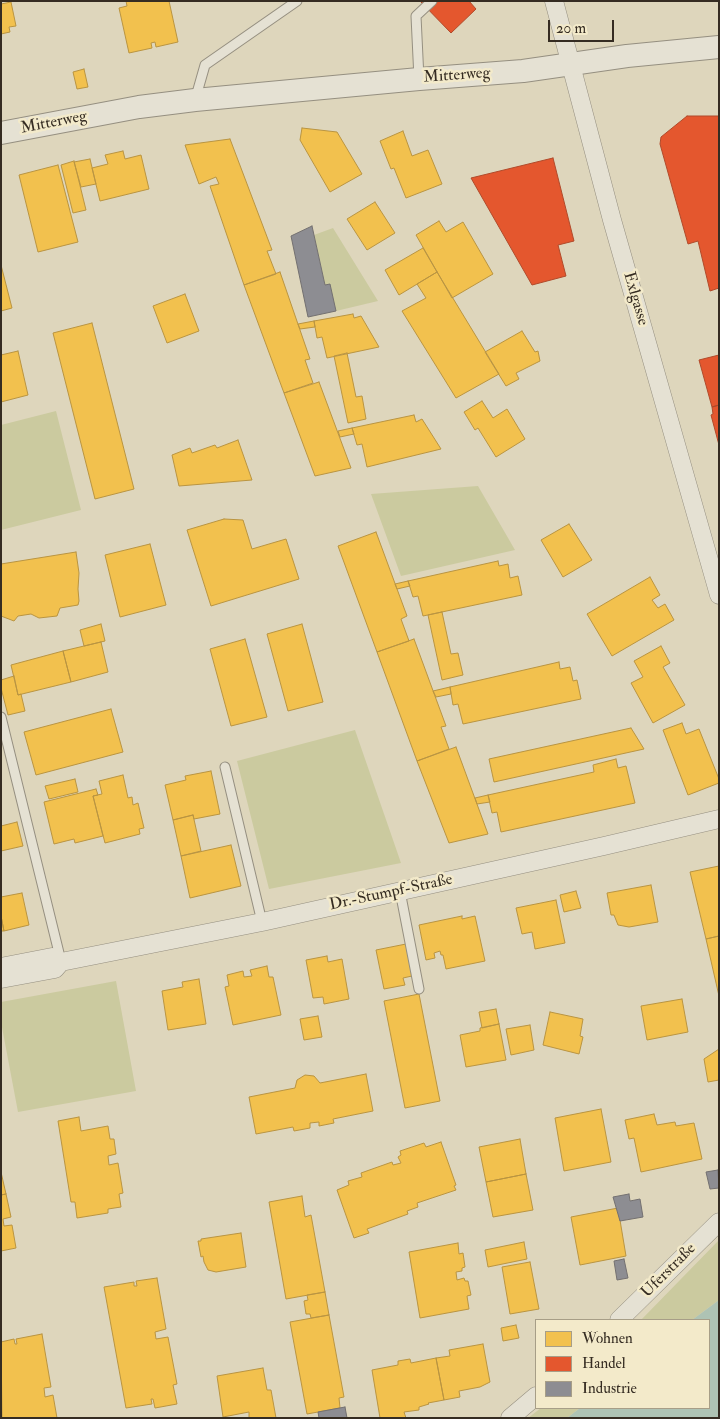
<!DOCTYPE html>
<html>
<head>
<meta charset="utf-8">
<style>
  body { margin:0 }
  #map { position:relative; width:720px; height:1419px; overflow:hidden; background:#ded6bc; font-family:"IM FELL Double Pica",serif }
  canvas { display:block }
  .frame { position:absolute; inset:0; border:2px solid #352c22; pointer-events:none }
  .legend { position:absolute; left:535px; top:1319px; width:175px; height:90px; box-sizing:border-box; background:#f3eaca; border:1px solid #a79e87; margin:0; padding:6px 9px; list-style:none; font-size:15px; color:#352c22 }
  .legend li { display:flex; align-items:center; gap:10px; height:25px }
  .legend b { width:25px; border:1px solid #a79e87 }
  .scale { position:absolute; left:548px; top:20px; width:66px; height:22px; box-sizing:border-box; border:2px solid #352c22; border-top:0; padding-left:6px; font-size:15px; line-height:18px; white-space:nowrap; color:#352c22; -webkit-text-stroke:4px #f3eaca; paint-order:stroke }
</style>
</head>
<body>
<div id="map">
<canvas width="720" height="1419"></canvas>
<div class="frame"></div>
<ul class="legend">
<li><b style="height:14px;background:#f2c14e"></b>Wohnen</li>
<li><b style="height:14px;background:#e4572e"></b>Handel</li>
<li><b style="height:14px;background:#8d8d92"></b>Industrie</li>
</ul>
<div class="scale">20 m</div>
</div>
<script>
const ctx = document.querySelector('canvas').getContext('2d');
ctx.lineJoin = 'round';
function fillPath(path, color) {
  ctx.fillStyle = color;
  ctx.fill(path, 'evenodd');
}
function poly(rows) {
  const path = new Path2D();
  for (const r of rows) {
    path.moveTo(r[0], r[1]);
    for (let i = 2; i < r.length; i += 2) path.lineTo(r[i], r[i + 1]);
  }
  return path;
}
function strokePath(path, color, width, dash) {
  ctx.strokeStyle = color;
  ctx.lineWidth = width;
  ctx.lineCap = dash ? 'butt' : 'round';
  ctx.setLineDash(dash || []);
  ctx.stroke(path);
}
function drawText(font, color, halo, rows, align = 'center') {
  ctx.font = font + ' "IM FELL Double Pica",serif';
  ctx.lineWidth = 5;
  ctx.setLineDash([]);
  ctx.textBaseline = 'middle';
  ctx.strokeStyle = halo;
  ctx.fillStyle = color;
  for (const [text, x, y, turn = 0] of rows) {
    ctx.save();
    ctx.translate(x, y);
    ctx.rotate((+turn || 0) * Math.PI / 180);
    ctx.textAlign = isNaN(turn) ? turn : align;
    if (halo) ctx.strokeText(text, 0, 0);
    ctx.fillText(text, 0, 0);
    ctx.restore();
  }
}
fillPath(poly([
  [333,228,378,301,336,311,325,285,314,235],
  [56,411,81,510,1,530,1,425],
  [478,486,515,550,401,576,371,494],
  [355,730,401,863,269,889,237,761],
  [116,981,136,1091,18,1112,1,1022,1,1002],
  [719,1240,719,1300,692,1320,641,1320],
  [541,1408,580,1408,567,1418,528,1418]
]), '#cbca9f');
fillPath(poly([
  [719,1300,719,1418,567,1418,580,1408,709,1408,709,1320,692,1320]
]), '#aec3b4');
const homes = poly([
  [126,1,169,1,178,42,156,47,155,42,151,43,152,48,129,53,119,8,127,6,126,1],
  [11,2,16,26,9,27,10,32,1,34,1,4,11,2],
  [84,69,88,87,77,89,73,72,84,69],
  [302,128,337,132,362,174,330,192,300,140,302,128],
  [403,131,412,156,428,150,442,184,406,198,394,168,391,169,380,141,403,131],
  [230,139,272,250,267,251,276,274,244,285,210,186,219,184,216,177,199,184,185,145,230,139],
  [123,151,125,159,141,155,149,189,100,201,92,168,108,164,105,155,123,151],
  [90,159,96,184,81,187,74,162,90,159],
  [74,161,86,210,73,213,61,165,74,161],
  [58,165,78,242,38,252,19,175,58,165],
  [375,202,395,233,367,250,347,219,375,202],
  [439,221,446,232,463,222,493,274,452,298,416,235,439,221],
  [423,248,437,272,399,295,385,270,423,248],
  [1,265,12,308,1,311,1,265],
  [280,272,310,359,305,360,313,383,284,393,244,285,280,272],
  [437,272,499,374,456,398,402,311,426,298,417,284,437,272],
  [185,294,199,331,167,343,153,306,185,294],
  [353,314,354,318,361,316,379,347,327,358,322,337,317,338,314,321,353,314],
  [314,321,315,327,300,329,298,324,314,321],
  [92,323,134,489,95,499,53,333,92,323],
  [522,331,535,352,538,351,540,361,516,373,519,379,506,386,485,352,522,331],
  [18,351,28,395,1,402,1,355,18,351],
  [347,353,356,397,362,396,366,419,348,423,334,356,347,353],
  [319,382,351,468,315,476,284,393,319,382],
  [482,401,493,418,507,409,525,439,496,457,478,428,475,430,464,412,482,401],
  [414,415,416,422,422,419,441,449,367,467,362,444,357,445,352,428,414,415],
  [352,428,354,434,340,437,338,431,352,428],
  [238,440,252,480,179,486,172,455,190,448,192,453,215,445,217,448,238,440],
  [224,519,243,520,252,549,286,539,299,579,211,606,187,530,224,519],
  [569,524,592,560,563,577,541,540,569,524],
  [376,532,407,616,401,619,409,641,377,652,338,546,376,532],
  [150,544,166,605,120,617,105,555,150,544],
  [76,552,79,573,78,589,79,601,78,605,60,608,57,616,39,618,31,614,18,616,14,621,1,616,1,564,76,552],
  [498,561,499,566,508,564,510,578,518,576,522,595,423,616,418,596,413,597,408,581,498,561],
  [650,577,660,595,652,600,658,608,665,604,674,620,612,656,587,614,650,577],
  [408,581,410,586,397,589,395,584,408,581],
  [442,612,451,654,458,653,463,675,442,680,428,615,442,612],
  [101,624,105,641,84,646,80,630,101,624],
  [302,624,323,702,288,711,267,634,302,624],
  [245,639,267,717,231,726,210,649,245,639],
  [414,639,446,726,441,727,449,749,417,761,377,652,414,639],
  [101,642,108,672,71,682,63,651,101,642],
  [661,646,670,663,663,667,685,705,653,723,631,683,643,677,634,661,661,646],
  [63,651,71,682,18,695,11,665,63,651],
  [559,662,560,669,570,667,573,681,577,680,581,699,463,724,458,704,453,705,450,687,559,662],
  [14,676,18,695,21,694,25,711,8,715,1,688,1,680,14,676],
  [450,687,451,694,436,697,433,691,450,687],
  [111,709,123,752,36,775,24,732,111,709],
  [682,723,686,734,699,729,719,779,719,783,688,795,663,730,682,723],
  [631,728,644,749,494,782,489,759,631,728],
  [456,747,488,834,449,843,417,761,456,747],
  [616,759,618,768,626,766,635,803,501,832,497,812,492,813,488,795,594,772,593,765,616,759],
  [211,771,220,814,194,819,193,815,173,820,165,785,186,780,185,776,211,771],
  [123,775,128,798,132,797,133,805,138,803,144,828,139,829,140,834,105,843,93,796,102,794,99,781,123,775],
  [75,779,78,792,49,799,45,786,75,779],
  [96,789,98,795,93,796,103,836,75,843,74,839,54,844,44,802,96,789],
  [488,795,490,802,477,804,475,798,488,795],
  [193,815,201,851,181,856,173,820,193,815],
  [17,822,23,846,1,851,1,826,17,822],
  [231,845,241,886,190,898,181,856,231,845],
  [719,866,719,936,706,939,690,872,719,866],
  [651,885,658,922,629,927,618,925,614,915,611,915,607,893,651,885],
  [576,891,581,908,564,912,560,895,576,891],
  [22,893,29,925,4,931,1,916,1,897,22,893],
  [556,900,565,943,535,949,532,932,522,934,516,908,556,900],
  [1,916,4,931,1,931,1,916],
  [462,916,462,919,475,916,485,961,446,969,443,955,441,955,440,951,434,953,435,958,426,960,419,925,462,916],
  [719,936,719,996,706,939,719,936],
  [406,944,412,976,403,978,405,985,384,989,376,950,406,944],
  [327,956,328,962,342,959,349,999,324,1004,323,997,313,998,306,960,327,956],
  [267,966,269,977,273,977,281,1015,233,1025,225,987,229,986,227,975,243,971,244,977,252,976,250,970,267,966],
  [199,979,206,1024,168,1030,162,991,183,987,182,982,199,979],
  [419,994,440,1101,405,1108,384,1001,419,994],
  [682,999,688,1032,647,1040,641,1006,682,999],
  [496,1009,499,1024,482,1028,479,1012,496,1009],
  [550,1012,583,1019,580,1036,583,1037,579,1054,543,1045,550,1012],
  [318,1016,322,1037,304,1040,300,1019,318,1016],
  [499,1024,506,1060,466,1067,460,1035,480,1031,480,1028,499,1024],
  [530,1025,534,1050,511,1055,506,1029,530,1025],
  [719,1049,719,1080,708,1082,704,1059,719,1049],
  [366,1074,373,1111,333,1119,334,1123,319,1126,319,1122,310,1123,310,1128,294,1131,293,1127,256,1134,249,1097,295,1088,297,1080,305,1075,314,1076,320,1083,366,1074],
  [601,1109,611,1162,564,1171,555,1118,601,1109],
  [654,1114,657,1125,675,1122,676,1126,694,1123,702,1159,641,1172,634,1138,629,1139,625,1120,654,1114],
  [79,1117,81,1131,108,1126,110,1139,114,1139,116,1154,108,1156,109,1165,118,1163,123,1193,119,1194,121,1207,108,1209,108,1213,77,1218,75,1202,71,1202,58,1121,79,1117],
  [520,1139,526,1174,486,1182,479,1147,520,1139],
  [441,1142,456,1185,454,1186,456,1190,417,1203,418,1207,407,1211,408,1214,367,1229,369,1233,354,1238,337,1190,349,1185,348,1181,362,1177,361,1173,392,1162,393,1165,401,1163,398,1157,401,1155,400,1151,424,1143,426,1147,441,1142],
  [1,1172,6,1194,1,1195,1,1172],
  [526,1174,533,1210,493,1217,486,1182,526,1174],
  [6,1194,11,1217,3,1219,4,1226,12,1225,16,1248,1,1251,1,1195,6,1194],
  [302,1196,305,1217,311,1215,325,1292,286,1299,269,1202,302,1196],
  [618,1208,626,1256,580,1265,571,1217,618,1208],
  [241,1233,246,1267,216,1272,208,1270,204,1262,203,1256,201,1257,198,1241,201,1241,201,1239,241,1233],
  [524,1242,527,1259,488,1267,485,1250,524,1242],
  [458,1243,459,1254,463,1253,465,1267,462,1268,462,1271,456,1272,457,1280,464,1278,465,1281,468,1281,471,1295,467,1296,469,1309,420,1318,409,1252,458,1243],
  [530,1262,539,1309,510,1314,502,1267,530,1262],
  [157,1278,166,1329,155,1332,156,1339,168,1337,177,1384,173,1385,177,1404,155,1408,153,1399,151,1399,152,1404,126,1408,104,1287,134,1282,134,1286,137,1286,136,1281,157,1278],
  [325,1292,329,1315,311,1318,310,1314,306,1314,304,1301,308,1300,307,1295,325,1292],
  [329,1315,344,1397,339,1398,340,1408,307,1414,290,1322,329,1315],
  [516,1325,519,1338,503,1341,501,1328,516,1325],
  [42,1334,51,1387,44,1388,45,1397,53,1395,57,1418,2,1418,1,1342,14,1339,15,1344,17,1344,16,1339,42,1334],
  [483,1344,490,1382,480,1387,459,1391,460,1397,444,1400,436,1358,450,1356,449,1350,483,1344],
  [436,1358,444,1400,428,1403,429,1404,419,1407,419,1410,404,1412,406,1418,380,1418,372,1370,398,1365,398,1361,410,1359,411,1363,436,1358],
  [263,1368,267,1390,271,1390,276,1418,249,1418,249,1412,223,1417,217,1376,263,1368]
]);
fillPath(homes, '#f2c14e');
strokePath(homes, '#b99441', 1);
const shops = poly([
  [420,1,469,1,476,9,451,33,420,1],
  [687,116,719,116,719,288,710,291,698,241,688,244,660,144,661,137,687,116],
  [553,158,574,241,558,245,566,276,532,285,471,178,553,158],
  [719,355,719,405,712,407,699,360,719,355],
  [719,405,719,445,711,415,713,414,712,407,719,405]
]);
fillPath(shops, '#e4572e');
strokePath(shops, '#b04a2a', 1);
const industry = poly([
  [312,226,325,285,330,284,336,311,308,317,291,236,312,226],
  [718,1170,719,1188,710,1189,706,1172,718,1170],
  [629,1194,630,1201,640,1199,643,1217,620,1221,613,1197,629,1194],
  [624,1259,628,1278,617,1280,614,1261,624,1259],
  [345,1407,347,1418,319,1418,318,1412,345,1407]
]);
fillPath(industry, '#8d8d92');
strokePath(industry, '#737070', 1);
const service = poly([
  [419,79,416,16,432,1],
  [195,100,205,65,297,1],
  [1,717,61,961],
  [225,767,262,922],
  [400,891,419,989]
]);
const minor = poly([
  [554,1,612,220,719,595],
  [1,967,52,957,61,962,262,922,604,846,719,819],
  [1,979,55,969,61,962],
  [619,1320,719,1222],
  [510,1418,536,1396]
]);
const tertiary = poly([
  [1,133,139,107,195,100,419,79,523,71,627,56,719,47]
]);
strokePath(service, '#958f80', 11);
strokePath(minor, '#958f80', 19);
strokePath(tertiary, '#958f80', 24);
strokePath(service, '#e5e1d3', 9);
strokePath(minor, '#e5e1d3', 18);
strokePath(tertiary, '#e5e1d3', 22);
drawText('16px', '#352c22', '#f3eaca', [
  ["Mitterweg",457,76,-4],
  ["Mitterweg",54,123,-11],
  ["Exlgasse",635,299,74],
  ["Dr.-Stumpf-Straße",391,893,-12],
  ["Uferstraße",669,1271,-45]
]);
</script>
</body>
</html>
